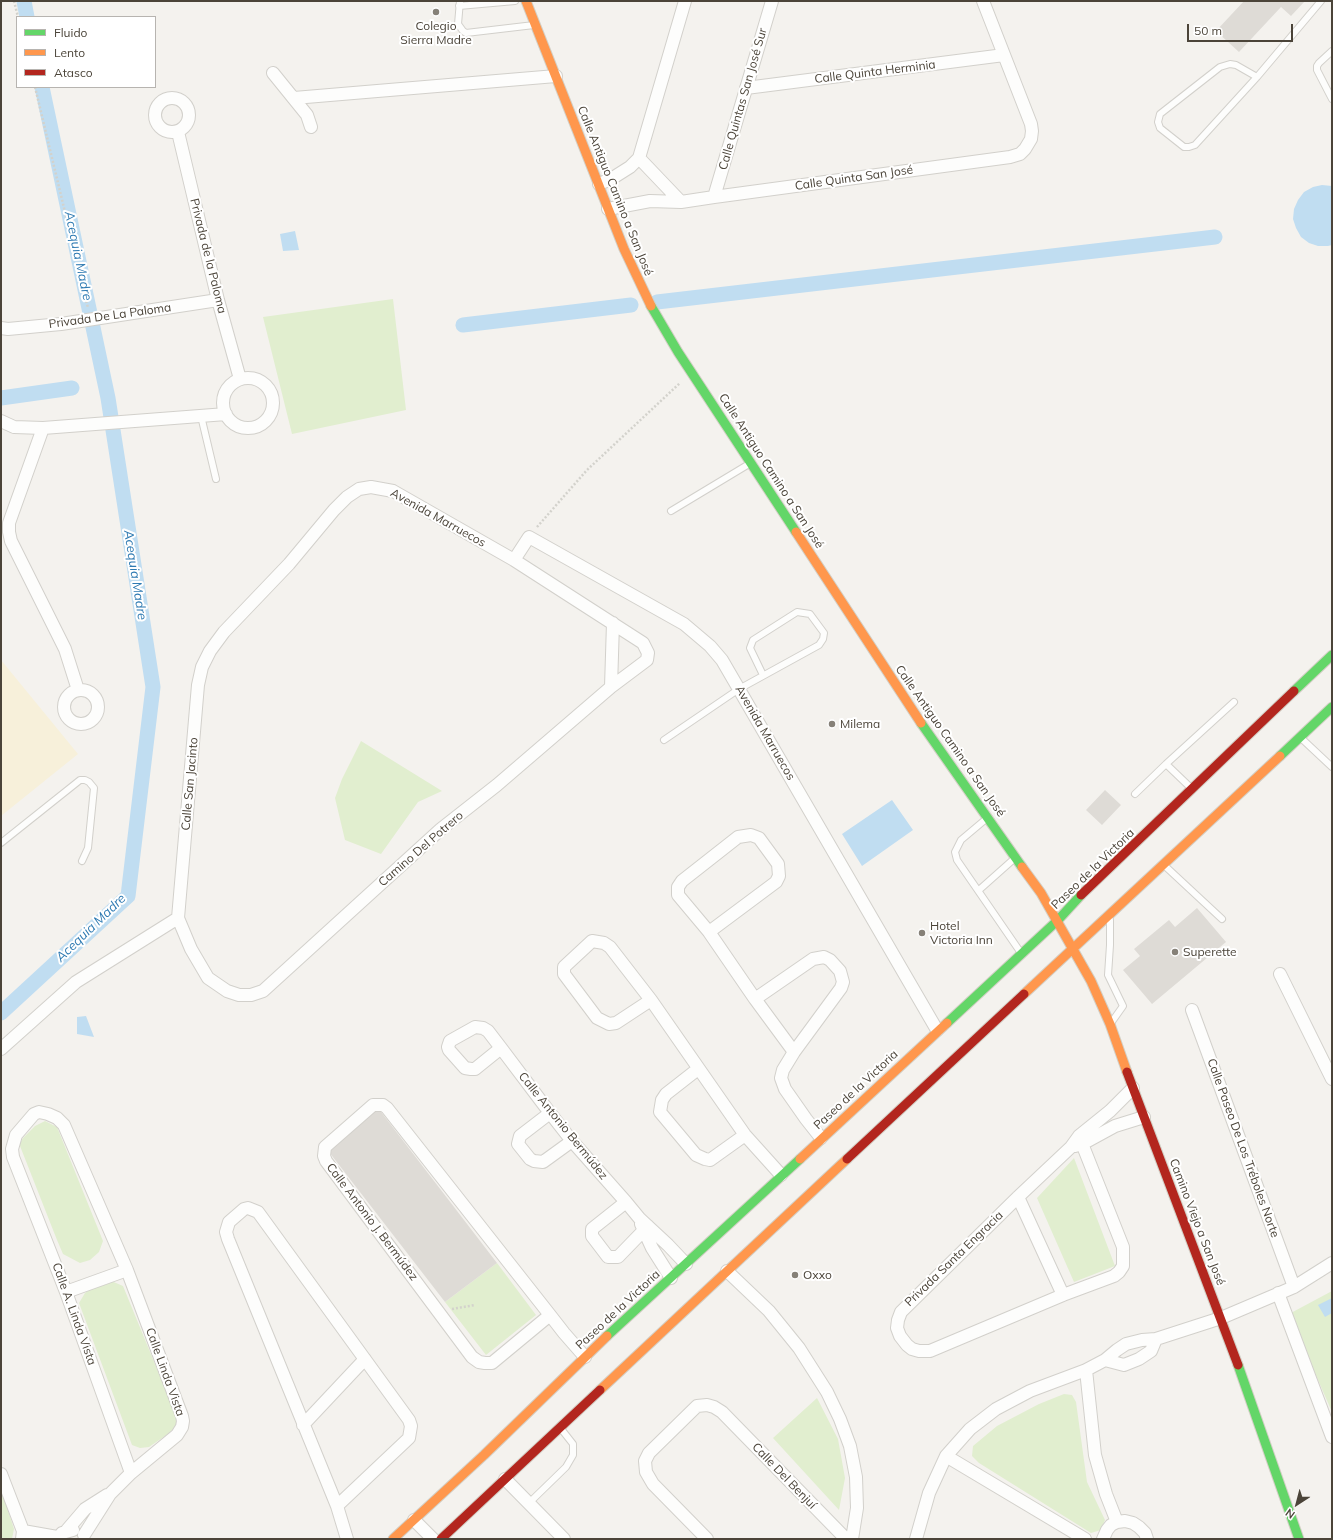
<!DOCTYPE html>
<html>
<head>
<meta charset="utf-8">
<style>
  body { margin:0 }
  #map { position:relative; width:1333px; height:1540px; overflow:hidden; background:#f4f2ee; font-family:Mulish,sans-serif }
  canvas { display:block }
  .frame { position:absolute; inset:0; border:2px solid #4b4439; pointer-events:none }
  .legend { position:absolute; left:16px; top:16px; width:140px; height:72px; box-sizing:border-box; background:#fff; border:1px solid #b7b4b0; margin:0; padding:5px 7px; list-style:none; font-size:12px; color:#4b4439 }
  .legend li { display:flex; align-items:center; gap:8px; height:20px }
  .legend b { width:20px; border:1px solid #b7b4b0 }
  .north { position:absolute; left:1277px; top:1484px; width:40px; height:40px; -webkit-text-stroke:3px #fff; paint-order:stroke; rotate:216deg; font-size:11px; font-weight:700; line-height:16px; text-align:center; color:#4b4439 }
  .north::after { content:''; display:block; margin:auto; width:14px; height:18px; background:#4b4439; clip-path:polygon(50% 0,100% 100%,50% 72%,0 100%) }
  .scale { position:absolute; left:1187px; top:24px; width:106px; height:18px; box-sizing:border-box; border:2px solid #4b4439; border-top:0; padding-left:5px; font-size:12px; line-height:14px; white-space:nowrap; color:#4b4439; -webkit-text-stroke:3px #fff; paint-order:stroke }
</style>
</head>
<body>
<div id="map">
<canvas width="1333" height="1540"></canvas>
<div class="frame"></div>
<ul class="legend">
<li><b style="height:5px;background:#63d668"></b>Fluido</li>
<li><b style="height:5px;background:#ff974d"></b>Lento</li>
<li><b style="height:5px;background:#b3261e"></b>Atasco</li>
</ul>
<div class="north">N</div>
<div class="scale">50 m</div>
</div>
<script>
const ctx = document.querySelector('canvas').getContext('2d');
ctx.lineJoin = 'round';
function fillPath(path, color) {
  ctx.fillStyle = color;
  ctx.fill(path, 'evenodd');
}
function poly(rows) {
  const path = new Path2D();
  for (const r of rows) {
    if (r.length === 3) {
      path.moveTo(r[0] + r[2], r[1]);
      path.arc(r[0], r[1], r[2], 0, 2 * Math.PI);
      continue;
    }
    path.moveTo(r[0], r[1]);
    for (let i = 2; i < r.length; i += 2) path.lineTo(r[i], r[i + 1]);
  }
  return path;
}
function strokePath(path, color, width, dash) {
  ctx.strokeStyle = color;
  ctx.lineWidth = width;
  ctx.lineCap = dash ? 'butt' : 'round';
  ctx.setLineDash(dash || []);
  ctx.stroke(path);
}
function drawText(font, color, halo, rows, align = 'center') {
  ctx.font = font + ' Mulish,sans-serif';
  ctx.lineWidth = 4;
  ctx.setLineDash([]);
  ctx.textBaseline = 'middle';
  ctx.strokeStyle = halo;
  ctx.fillStyle = color;
  for (const [text, x, y, turn = 0] of rows) {
    ctx.save();
    ctx.translate(x, y);
    ctx.rotate((+turn || 0) * Math.PI / 180);
    ctx.textAlign = isNaN(turn) ? turn : align;
    if (halo) ctx.strokeText(text, 0, 0);
    ctx.fillText(text, 0, 0);
    ctx.restore();
  }
}
fillPath(poly([
  [393,299,406,410,292,434,263,317],
  [361,741,442,791,418,802,381,854,345,840,335,798,342,779],
  [45,1121,57,1127,103,1241,99,1252,90,1260,80,1263,63,1254,57,1240,20,1146,20,1143,23,1138,35,1126],
  [1074,1158,1115,1266,1074,1282,1037,1198],
  [497,1263,536,1315,486,1355,445,1302],
  [109,1280,123,1286,178,1420,176,1426,168,1434,149,1447,140,1448,132,1445,79,1303,85,1293,99,1282],
  [1332,1291,1332,1412,1289,1314],
  [1064,1394,1072,1395,1076,1402,1087,1482,1105,1520,1101,1530,1091,1533,979,1463,972,1456,973,1446,997,1426,1039,1404],
  [817,1398,838,1439,845,1478,839,1510,773,1438],
  [1,1493,3,1495,14,1529,12,1539,1,1539]
]), '#e1eecf');
fillPath(poly([
  [1,660,78,754,1,816]
]), '#f7f0da');
fillPath(poly([
  [1322,185,1332,186,1332,245,1328,246,1318,246,1309,243,1301,237,1296,228,1293,219,1294,209,1298,200,1304,192,1313,187],
  [295,231,299,250,283,251,280,234],
  [892,800,913,830,862,866,842,834],
  [86,1016,94,1037,77,1034,77,1017],
  [1332,1298,1332,1313,1325,1317,1318,1305]
]), '#c0ddf1');
strokePath(poly([
  [24,1,27,17],
  [657,302,1215,237],
  [463,325,631,305],
  [1,398,72,388],
  [1,1013,128,896,153,687,108,398,42,87]
]), '#c0ddf1', 15);
fillPath(poly([
  [1244,1,1305,1,1291,16,1281,7,1239,52,1216,31],
  [1105,790,1121,805,1102,825,1086,810],
  [1197,908,1226,942,1152,1004,1123,970,1140,956,1134,949,1169,920,1175,927],
  [378,1108,497,1263,445,1302,329,1152]
]), '#dedbd6');
const lane = poly([
  [460,1,458,24,463,31,466,33,534,25],
  [459,6,515,1],
  [1332,51,1319,63,1317,66,1317,70,1332,99],
  [1257,77,1236,65,1230,64,1220,67,1160,114,1158,122,1160,128,1184,147,1189,147,1195,145,1257,77,1321,1],
  [201,416,216,479],
  [671,511,749,464],
  [1301,738,1332,767],
  [664,740,739,689,819,645,823,639,824,633,810,614,797,612,753,640,750,648,763,675],
  [1191,788,1166,764,1234,702],
  [1135,794,1166,764],
  [986,819,961,840,955,852,957,860,1021,953],
  [1,843,80,780,85,780,89,782,94,788,88,848,82,861],
  [1165,866,1222,919],
  [979,890,1015,858],
  [1110,920,1110,945,1108,975,1123,1006,1111,1023],
  [529,1503,566,1467,573,1455,573,1444,562,1430]
]);
const street = poly([
  [273,73,307,115,311,127],
  [746,88,1004,55],
  [172,115,17],
  [294,98,556,76],
  [178,132,218,300,240,379],
  [639,158,681,202],
  [599,184,611,179,630,167,639,158,685,1],
  [714,197,772,1],
  [608,209,650,201,681,202,714,197,1010,157,1020,154,1025,149,1031,139,1032,131,1031,124,983,1],
  [1,328,8,329,61,324,218,300],
  [248,403,25],
  [1,421,14,427,43,428,226,414],
  [43,428,9,523,9,532,11,541,65,649,78,690],
  [371,487,393,491,514,560,643,643,648,653,647,660,611,687,497,785,441,829,263,991,251,995,239,995,227,991,208,978,191,949,178,918,198,685,202,667,210,651,224,632,289,564,334,510,347,497,359,489,371,487],
  [514,560,529,537,684,624,710,646,722,660,937,1030],
  [611,687,613,623],
  [81,707,17],
  [709,932,776,882,779,876,778,864,759,838,751,835,738,837,682,881,678,887,678,895,709,932,755,999,794,1052],
  [1280,974,1332,1079],
  [755,999,813,959,824,957,830,960,840,971,843,982,841,988,794,1052,783,1070,781,1078,785,1089,806,1119,821,1138],
  [651,1000,616,1023,609,1024,597,1018,564,974,564,967,592,941,604,943,610,947,651,1000,745,1135,781,1175],
  [1192,1010,1294,1287],
  [501,1048,475,1069,471,1069,465,1068,449,1050,448,1047,450,1041,475,1027,483,1028,488,1031,501,1048,550,1113,572,1141,626,1202,640,1219,668,1245,686,1264],
  [1,1049,76,982,178,918],
  [698,1069,666,1094,662,1100,660,1112,696,1155,705,1159,710,1160,745,1135],
  [550,1113,520,1136,518,1144,530,1159,534,1161,543,1162,572,1141],
  [1079,1136,1123,1247,1123,1266,1119,1272,1114,1276,1063,1295,930,1351,919,1351,912,1349,907,1345,900,1336,897,1328,898,1320,901,1312,1018,1197,1071,1147,1079,1136,1110,1111,1133,1088],
  [1075,1146,1082,1144,1115,1126,1144,1117],
  [1018,1197,1063,1295],
  [626,1202,592,1229,592,1236,608,1257,618,1257,648,1226],
  [641,1224,652,1248,671,1278],
  [727,1271,769,1311,799,1348,827,1392,840,1419,850,1446,856,1477,857,1508,852,1539],
  [66,1292,127,1270],
  [1278,1293,1332,1437],
  [550,1315,492,1363,485,1363,479,1362,472,1357,326,1161,324,1156,325,1147,373,1105,383,1105,387,1108,550,1315,564,1333,585,1357],
  [1105,1360,1124,1365,1139,1359,1151,1351,1156,1339],
  [1086,1370,1095,1455,1106,1494,1117,1522],
  [303,1425,365,1359],
  [946,1456,1085,1539],
  [1,1474,23,1531,22,1539],
  [505,1479,564,1539],
  [337,1506,409,1438,411,1426,409,1420,258,1212,248,1208,244,1209,229,1222,226,1232,228,1239,337,1506,347,1539],
  [414,1520,433,1539],
  [67,1530,85,1509,107,1495],
  [23,1531,57,1537],
  [84,1535,110,1494,131,1473,177,1435,182,1427,183,1421,182,1416,127,1270,64,1125,57,1118,48,1114,39,1112,34,1114,16,1135,12,1149,13,1157,66,1292,131,1473],
  [57,1539,62,1533,73,1530],
  [707,1539,653,1484,646,1472,645,1461,649,1453,697,1406,707,1405,714,1407,722,1412,846,1539],
  [916,1539,929,1493,946,1456,970,1429,996,1409,1030,1391,1086,1370,1105,1360,1117,1350,1126,1344,1142,1340,1156,1339,1221,1318,1294,1287,1332,1263],
  [1103,1539,1107,1530,1111,1525,1117,1522,1125,1521,1133,1523,1139,1527,1145,1533,1147,1539]
]);
const fast = poly([
  [651,306,678,352,796,532],
  [1294,691,1332,655],
  [921,723,1022,867],
  [1280,756,1332,707],
  [947,1023,1058,920,1081,895],
  [607,1336,800,1159],
  [1238,1365,1299,1539]
]);
const slow = poly([
  [526,1,624,249,651,306],
  [796,532,921,723],
  [1022,867,1041,893,1091,981,1110,1024,1127,1072],
  [1024,994,1280,756],
  [800,1159,947,1023],
  [600,1390,847,1159],
  [393,1539,484,1455,607,1336]
]);
const jam = poly([
  [1081,895,1294,691],
  [1127,1072,1238,1365],
  [847,1159,1024,994],
  [441,1539,600,1390]
]);
strokePath(lane, '#d2d0cb', 8);
strokePath(street, '#d2d0cb', 14);
strokePath(fast, '#d3cfc5', 11);
strokePath(slow, '#d3cfc5', 11);
strokePath(jam, '#d3cfc5', 11);
strokePath(poly([
  [14,1,18,17],
  [35,87,88,308],
  [537,527,587,470,680,383],
  [452,1309,475,1305]
]), '#d3d2cc', 2.5, [2, 2]);
strokePath(lane, '#fdfdfc', 6);
strokePath(street, '#fdfdfc', 12);
strokePath(fast, '#63d668', 9);
strokePath(slow, '#ff974d', 9);
strokePath(jam, '#b3261e', 9);
for (const [x, y, r, color] of [
  [436,12,4,"#868178"],
  [832,724,4,"#868178"],
  [922,933,4,"#868178"],
  [1175,952,4,"#868178"],
  [795,1275,4,"#868178"]
]) {
  const dot = new Path2D();
  dot.arc(x, y, r, 0, 2 * Math.PI);
  ctx.fillStyle = color;
  ctx.fill(dot);
  strokePath(dot, '#fff', 1.5);
}
drawText('12px', '#4b4439', '#fff', [
  ["Colegio",436,26,"center"],
  ["Sierra Madre",436,40,"center"],
  ["Milema",840,724],
  ["Hotel",930,926],
  ["Victoria Inn",930,940],
  ["Superette",1183,952],
  ["Oxxo",803,1275]
], 'left');
drawText('12px', '#4b4439', '#fff', [
  ["Calle Quinta Herminia",875,72,-7],
  ["Calle Quintas San José Sur",743,99,-74],
  ["Calle Quinta San José",854,178,-8],
  ["Calle Antiguo Camino a San José",615,191,68],
  ["Privada de la Paloma",208,256,76],
  ["Privada De La Paloma",110,316,-8],
  ["Calle Antiguo Camino a San José",771,471,57],
  ["Avenida Marruecos",438,518,29],
  ["Avenida Marruecos",765,733,60],
  ["Calle Antiguo Camino a San José",950,741,55],
  ["Calle San Jacinto",190,784,-85],
  ["Camino Del Potrero",421,849,-41],
  ["Paseo de la Victoria",1093,869,-44],
  ["Paseo de la Victoria",856,1090,-43],
  ["Calle Antonio Bermúdez",563,1126,51],
  ["Calle Paseo De Los Tréboles Norte",1243,1148,70],
  ["Calle Antonio J. Bermúdez",372,1222,53],
  ["Camino Viejo a San José",1197,1222,69],
  ["Privada Santa Engracia",954,1259,-44],
  ["Paseo de la Victoria",618,1310,-43],
  ["Calle A. Linda Vista",74,1314,70],
  ["Calle Linda Vista",165,1372,70],
  ["Calle Del Benjuí",784,1476,46]
]);
drawText('italic 13px', '#2e7ab2', '#fff', [
  ["Acequia Madre",78,256,78],
  ["Acequia Madre",135,575,81],
  ["Acequia Madre",91,928,-44]
]);
</script>
</body>
</html>
